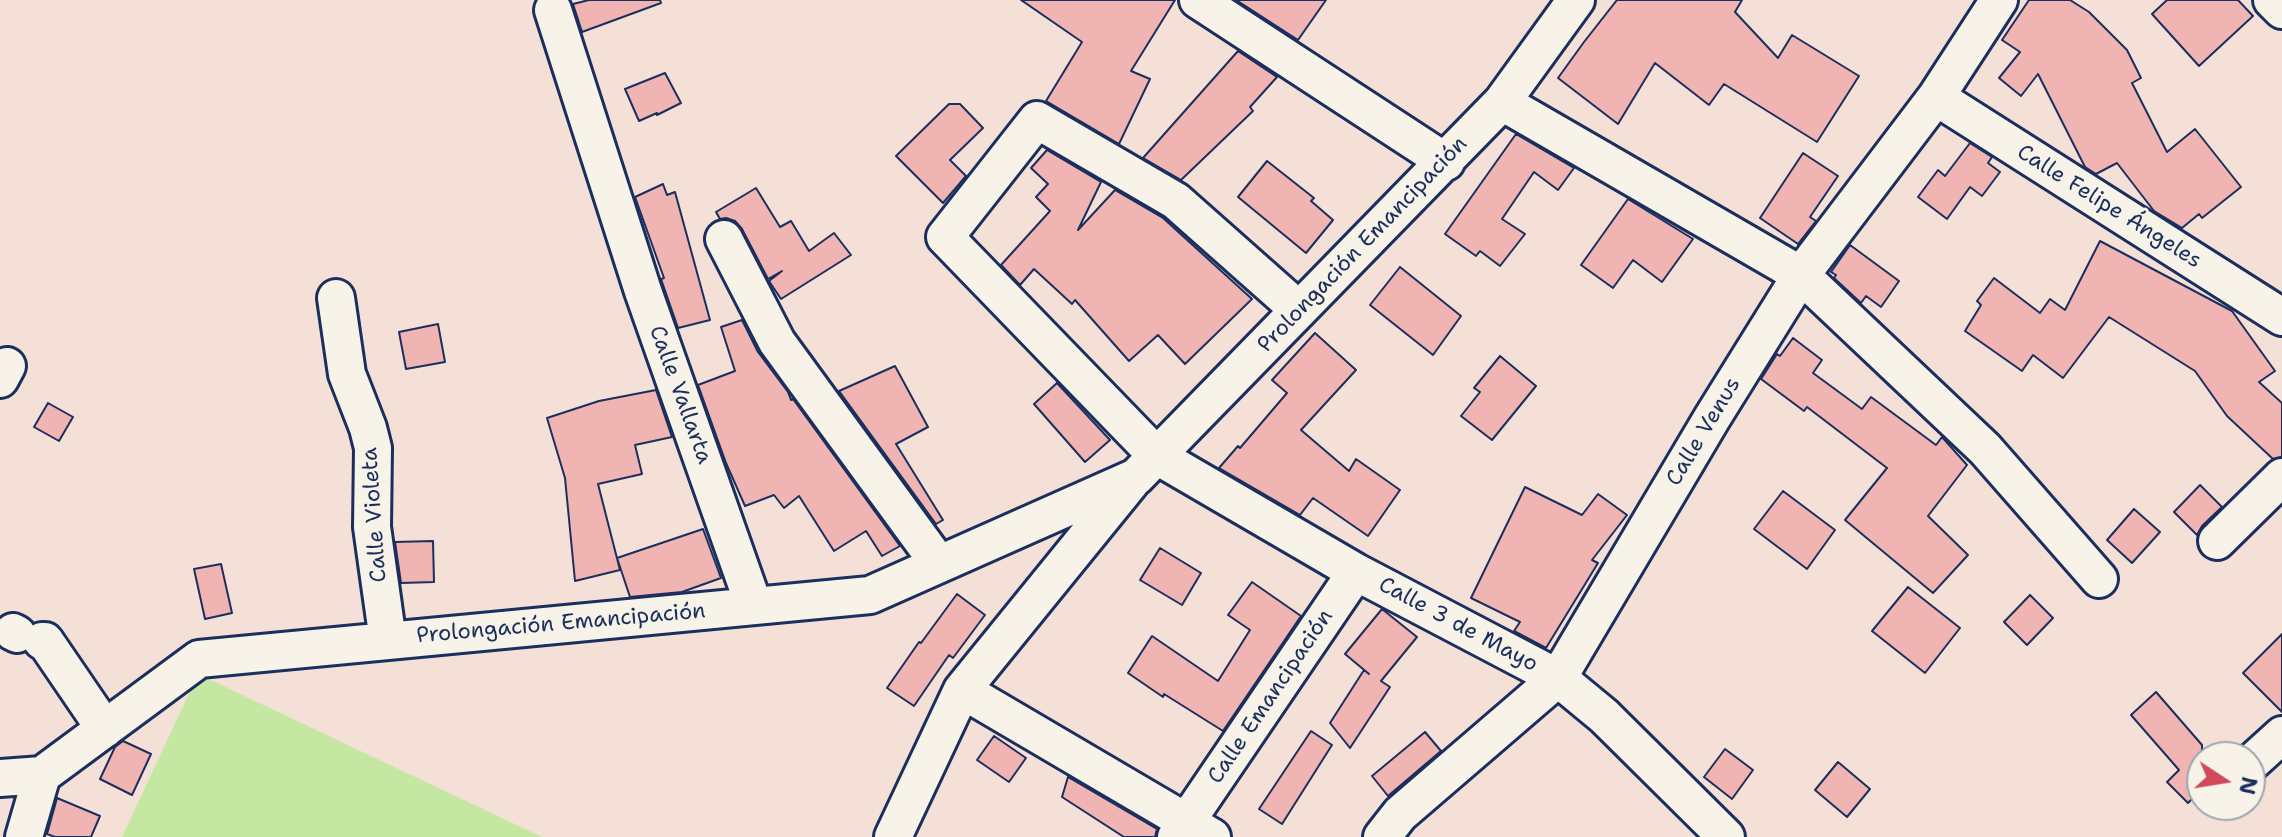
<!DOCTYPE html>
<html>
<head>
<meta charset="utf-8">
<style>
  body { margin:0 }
  #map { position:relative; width:2282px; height:837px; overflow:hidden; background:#f5e0d8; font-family:"Shantell Sans",sans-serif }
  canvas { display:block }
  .north { position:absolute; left:2186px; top:741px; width:80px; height:80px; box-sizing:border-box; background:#f7f3e8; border:2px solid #9fa5b1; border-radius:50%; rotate:102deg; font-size:22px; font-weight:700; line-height:32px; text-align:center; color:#1b2f5e }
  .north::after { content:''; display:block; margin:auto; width:28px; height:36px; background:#d1495b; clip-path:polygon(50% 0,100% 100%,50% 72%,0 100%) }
</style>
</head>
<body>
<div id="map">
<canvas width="2282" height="837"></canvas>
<div class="north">N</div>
</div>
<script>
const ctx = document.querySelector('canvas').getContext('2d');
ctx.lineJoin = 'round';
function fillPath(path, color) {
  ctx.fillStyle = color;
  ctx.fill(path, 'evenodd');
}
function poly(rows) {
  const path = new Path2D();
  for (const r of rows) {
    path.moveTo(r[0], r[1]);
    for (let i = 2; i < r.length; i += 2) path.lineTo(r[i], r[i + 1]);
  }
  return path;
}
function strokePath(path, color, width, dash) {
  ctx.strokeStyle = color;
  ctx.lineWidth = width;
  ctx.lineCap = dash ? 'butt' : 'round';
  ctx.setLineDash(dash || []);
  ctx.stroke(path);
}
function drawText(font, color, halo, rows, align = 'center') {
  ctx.font = font + ' "Shantell Sans",sans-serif';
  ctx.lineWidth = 6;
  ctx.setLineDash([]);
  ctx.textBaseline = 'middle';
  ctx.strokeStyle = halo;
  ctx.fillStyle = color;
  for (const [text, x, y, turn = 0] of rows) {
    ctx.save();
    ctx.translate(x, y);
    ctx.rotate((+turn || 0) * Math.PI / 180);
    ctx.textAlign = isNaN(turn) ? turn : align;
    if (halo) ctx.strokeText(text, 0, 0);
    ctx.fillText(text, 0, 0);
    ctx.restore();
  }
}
fillPath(poly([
  [198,674,542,837,122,837]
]), '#c4e8a1');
const building = poly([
  [589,0,660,0,661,3,582,32,573,4,589,0],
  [1021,0,1175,0,1131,71,1150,79,1119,144,1046,101,1082,42,1021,0],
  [1236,0,1326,0,1298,40,1236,0],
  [1617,0,1742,0,1735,12,1778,58,1792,35,1859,76,1817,142,1724,84,1709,105,1655,63,1618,124,1558,78,1584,42,1617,0],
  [2029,0,2070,0,2089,12,2127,50,2141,78,2132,83,2167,152,2195,129,2241,187,2202,218,2199,214,2182,228,2154,211,2117,163,2096,174,2085,167,2038,74,2021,96,1999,78,2020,52,2002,40,2029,0],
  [2167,0,2238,0,2253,16,2199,66,2152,14,2167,0],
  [1238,51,1277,77,1250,107,1253,111,1181,180,1143,158,1238,51],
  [665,73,681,103,657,115,657,113,639,121,625,89,665,73],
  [949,104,960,104,983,128,950,160,966,176,943,203,896,156,949,104],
  [1516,134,1574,168,1558,190,1534,172,1502,219,1525,234,1500,266,1480,251,1476,256,1445,234,1516,134],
  [1970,143,1992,157,1988,163,2000,172,1982,196,1970,187,1947,219,1918,197,1938,170,1945,176,1970,143],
  [1047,150,1101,182,1078,230,1115,190,1163,218,1252,299,1185,364,1158,335,1129,361,1075,300,1072,304,1034,269,1020,285,1001,265,1050,211,1036,197,1048,184,1031,168,1047,150],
  [1803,153,1838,176,1810,217,1816,221,1798,244,1760,218,1803,153],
  [1267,161,1314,198,1311,201,1333,220,1306,253,1238,197,1267,161],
  [663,184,667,195,675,192,710,320,678,328,661,279,664,278,635,197,663,184],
  [756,188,780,227,791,221,809,251,834,233,851,255,781,299,769,281,782,271,768,279,742,229,735,221,726,218,720,219,716,212,756,188],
  [1628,199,1693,239,1662,282,1633,260,1613,288,1581,265,1628,199],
  [2100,241,2232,311,2275,371,2259,382,2282,403,2282,457,2273,459,2227,416,2195,371,2109,317,2063,378,2033,355,2022,371,1965,331,1981,305,1977,301,1994,278,2040,313,2050,299,2065,310,2100,241],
  [1850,245,1899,281,1881,307,1866,296,1861,303,1834,278,1836,275,1831,272,1850,245],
  [1400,267,1461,316,1433,355,1370,305,1400,267],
  [742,320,758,352,788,392,791,400,793,399,900,546,882,556,866,531,834,551,799,496,784,508,774,495,745,506,726,463,698,385,735,371,721,327,742,320],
  [438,324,445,362,406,369,399,332,438,324],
  [1315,333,1356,370,1301,430,1349,471,1356,459,1400,490,1368,536,1313,498,1300,515,1219,468,1238,446,1240,448,1287,393,1272,380,1315,333],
  [1793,338,1822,360,1813,373,1862,409,1871,397,1936,445,1942,437,1967,465,1928,516,1968,555,1933,593,1845,520,1887,468,1807,407,1804,411,1761,379,1777,354,1780,356,1793,338],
  [1500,356,1536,386,1492,440,1461,416,1480,392,1474,388,1500,356],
  [895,366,928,427,896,444,943,520,936,524,839,391,895,366],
  [1057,383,1110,440,1085,462,1034,404,1057,383],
  [656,390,672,437,635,445,642,474,598,484,620,570,575,581,565,478,547,418,599,401,656,390],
  [48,403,73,417,59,441,34,427,48,403],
  [2200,485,2222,507,2202,526,2197,535,2174,512,2200,485],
  [1525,487,1582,515,1598,494,1627,515,1592,560,1598,563,1546,648,1514,631,1520,622,1471,598,1525,487],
  [1783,491,1835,530,1807,569,1754,529,1783,491],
  [2134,509,2160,532,2132,563,2107,540,2134,509],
  [703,529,721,578,682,592,630,597,617,558,703,529],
  [433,541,434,582,401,583,395,542,433,541],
  [1160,548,1201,573,1182,605,1140,580,1160,548],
  [221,564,232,613,205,619,194,569,221,564],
  [1252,582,1301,616,1223,731,1164,694,1163,697,1128,673,1152,636,1218,681,1250,630,1228,615,1252,582],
  [1908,587,1960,628,1925,673,1872,631,1908,587],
  [957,594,985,615,953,658,949,655,914,706,887,688,919,642,921,643,957,594],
  [2030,595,2053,618,2027,645,2004,622,2030,595],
  [1382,609,1417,637,1381,681,1390,687,1350,748,1330,723,1364,670,1369,674,1345,654,1382,609],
  [2282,634,2282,712,2243,673,2282,634],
  [2156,692,2202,745,2202,797,2198,793,2188,803,2167,782,2179,770,2131,715,2156,692],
  [1311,731,1332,745,1282,824,1259,809,1311,731],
  [1425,732,1441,751,1388,796,1372,776,1425,732],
  [994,736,1026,758,1009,782,977,760,994,736],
  [123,741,151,754,132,795,100,779,115,747,123,741],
  [1725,749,1753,770,1732,799,1704,777,1725,749],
  [1838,762,1870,789,1847,817,1815,790,1838,762],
  [1068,777,1157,829,1155,837,1124,837,1062,797,1068,777],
  [57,798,100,816,91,837,55,837,47,834,57,798]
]);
fillPath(building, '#f0b4b2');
strokePath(building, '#1b2f5e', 2);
const street = poly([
  [1198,0,1446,162],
  [2272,0,2282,10],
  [553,10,643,291,754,606],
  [1936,97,2282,317],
  [1502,102,1801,275,1985,449,2099,579],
  [724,239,777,342,939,564],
  [336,298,347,374,368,428,373,448,372,527,388,641],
  [1299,310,1176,201,1037,120,945,237,1157,456,1356,572,1558,678,1604,716,1726,837],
  [0,379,7,366],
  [2217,541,2282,477],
  [13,632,17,634],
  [42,641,45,641,105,729],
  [962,690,1212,837],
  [2250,764,2282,735],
  [0,778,42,775,199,659,870,595,1136,477,1502,102,1576,0],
  [24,837,42,775],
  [893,837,962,690,1131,482],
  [1176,837,1356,572],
  [1382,837,1400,814,1558,678,1712,418,1801,275,1936,97,1999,0]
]);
strokePath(street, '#1b2f5e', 42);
strokePath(street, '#f7f3e8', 36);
drawText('22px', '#1b2f5e', '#f7f3e8', [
  ["Calle Felipe Ángeles",2109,207,32],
  ["Prolongación Emancipación",1363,245,-46],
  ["Calle Vallarta",680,395,70],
  ["Calle Venus",1704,432,-59],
  ["Calle Violeta",375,515,-94],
  ["Prolongación Emancipación",561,624,-5],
  ["Calle 3 de Mayo",1458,625,28],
  ["Calle Emancipación",1271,697,-56]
]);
</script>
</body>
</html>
